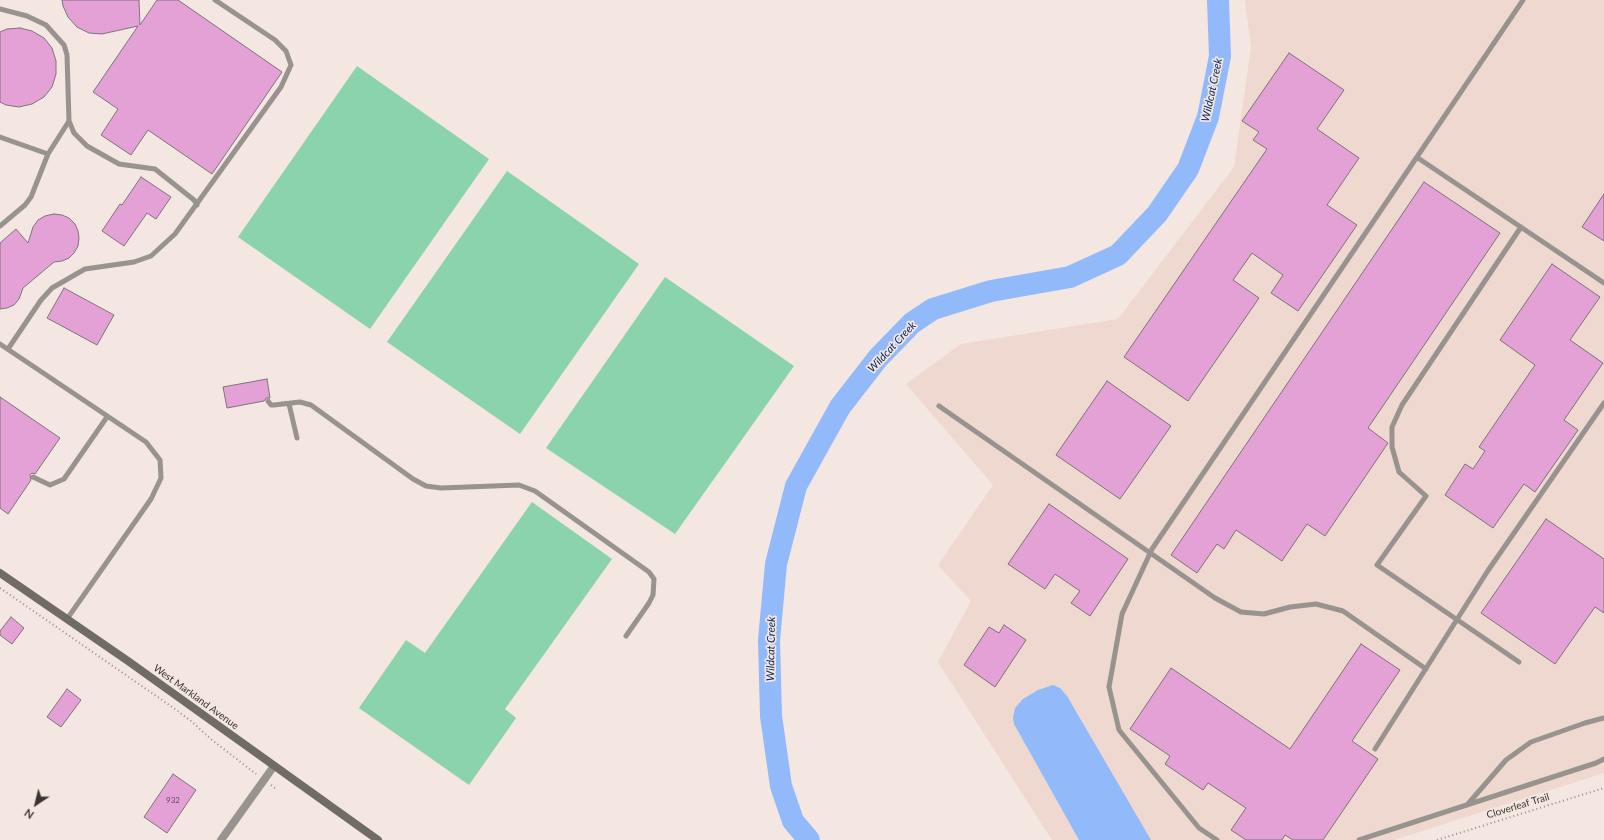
<!DOCTYPE html>
<html>
<head>
<meta charset="utf-8">
<style>
  body { margin:0 }
  #map { position:relative; width:1604px; height:840px; overflow:hidden; background:#f4e6e0; font-family:Lato,sans-serif }
  canvas { display:block }
  .north { position:absolute; left:16px; top:784px; width:40px; height:40px; -webkit-text-stroke:3px #f4e6e0; paint-order:stroke; rotate:215deg; font-size:11px; font-weight:700; line-height:16px; text-align:center; color:#393432 }
  .north::after { content:''; display:block; margin:auto; width:14px; height:18px; background:#393432; clip-path:polygon(50% 0,100% 100%,50% 72%,0 100%) }
</style>
</head>
<body>
<div id="map">
<canvas width="1604" height="840"></canvas>
<div class="north">N</div>
</div>
<script>
const ctx = document.querySelector('canvas').getContext('2d');
ctx.lineJoin = 'round';
function fillPath(path, color) {
  ctx.fillStyle = color;
  ctx.fill(path, 'evenodd');
}
function poly(rows) {
  const path = new Path2D();
  for (const r of rows) {
    path.moveTo(r[0], r[1]);
    for (let i = 2; i < r.length; i += 2) path.lineTo(r[i], r[i + 1]);
  }
  return path;
}
function strokePath(path, color, width, dash) {
  ctx.strokeStyle = color;
  ctx.lineWidth = width;
  ctx.lineCap = dash ? 'butt' : 'round';
  ctx.setLineDash(dash || []);
  ctx.stroke(path);
}
function drawText(font, color, halo, rows, align = 'center') {
  ctx.font = font + ' Lato,sans-serif';
  ctx.lineWidth = 3.5;
  ctx.setLineDash([]);
  ctx.textBaseline = 'middle';
  ctx.strokeStyle = halo;
  ctx.fillStyle = color;
  for (const [text, x, y, turn = 0] of rows) {
    ctx.save();
    ctx.translate(x, y);
    ctx.rotate((+turn || 0) * Math.PI / 180);
    ctx.textAlign = isNaN(turn) ? turn : align;
    if (halo) ctx.strokeText(text, 0, 0);
    ctx.fillText(text, 0, 0);
    ctx.restore();
  }
}
fillPath(poly([
  [1245,0,1604,0,1604,773,1394,840,1052,840,938,662,971,601,938,565,993,485,906,384,961,344,1118,319,1234,167,1251,47]
]), '#eed8d0');
fillPath(poly([
  [357,66,489,159,370,329,238,237],
  [507,171,639,264,520,434,387,342],
  [665,277,794,366,675,534,546,448],
  [532,502,612,559,505,709,516,718,469,785,359,708,406,640,425,653]
]), '#8ad3ad');
fillPath(poly([
  [1053,685,1060,688,1067,696,1151,840,1079,840,1014,724,1013,718,1015,708,1023,699,1038,690]
]), '#92bafb');
strokePath(poly([
  [809,840,793,821,781,786,771,716,769,640,776,564,796,486,840,407,878,358,912,323,933,309,991,291,1070,277,1118,255,1157,214,1188,169,1208,117,1220,56,1218,0]
]), '#92bafb', 22);
const building = poly([
  [62,0,139,0,140,25,157,0,178,0,282,72,212,174,148,130,131,155,101,135,118,109,93,92,138,26,102,34,89,33,77,27,68,17,63,6,62,0],
  [20,28,32,31,44,38,52,48,56,61,56,74,52,87,44,97,32,104,19,107,6,105,0,102,0,32,7,29,20,28],
  [1289,53,1344,90,1317,129,1359,158,1327,205,1357,225,1298,311,1271,293,1283,275,1252,253,1233,280,1259,298,1188,401,1124,357,1267,149,1253,140,1259,132,1242,121,1289,53],
  [141,177,171,197,156,219,147,213,124,246,102,231,120,204,122,205,141,177],
  [1424,182,1500,233,1368,428,1388,443,1325,536,1307,524,1282,561,1236,530,1224,549,1217,544,1197,573,1171,555,1424,182],
  [1604,194,1604,241,1582,227,1604,194],
  [54,214,62,215,69,218,75,224,78,231,79,238,78,246,74,253,69,258,62,261,54,262,23,288,19,299,14,305,7,308,0,309,0,243,16,229,28,243,33,227,38,220,45,216,54,214],
  [1552,264,1600,297,1570,340,1603,363,1564,420,1578,430,1535,492,1524,484,1493,528,1445,495,1465,464,1473,469,1485,451,1479,447,1535,365,1500,340,1552,264],
  [64,288,114,315,97,345,47,318,64,288],
  [267,379,270,398,266,398,264,401,227,408,223,387,267,379],
  [1107,381,1171,426,1120,499,1056,455,1107,381],
  [0,397,60,438,35,474,32,473,30,475,31,480,8,514,0,508,0,397],
  [1049,504,1128,559,1090,616,1071,603,1080,591,1055,574,1045,589,1008,564,1049,504],
  [1546,519,1604,559,1604,613,1595,607,1555,664,1481,613,1546,519],
  [11,617,24,628,12,644,0,635,0,631,11,617],
  [1004,625,1026,640,995,687,964,665,989,627,999,633,1004,625],
  [1361,644,1400,670,1352,741,1378,759,1323,840,1293,840,1285,835,1282,840,1246,840,1231,830,1246,808,1208,783,1203,790,1165,764,1170,756,1130,729,1171,668,1290,749,1361,644],
  [67,689,81,700,61,727,47,717,67,689],
  [173,774,196,790,167,833,144,817,173,774]
]);
fillPath(building, '#e4a1d5');
strokePath(building, '#7d737a', 1);
strokePath(poly([
  [0,588,175,709,191,721,212,740,256,774],
  [271,785,276,789],
  [1437,840,1604,788]
]), '#968d89', 2, [1, 3]);
strokePath(poly([
  [0,9,27,16,46,25,64,45,67,55,69,121,74,133,87,146,119,164,155,169,194,200,197,205],
  [0,137,48,154],
  [1418,158,1604,283],
  [0,226,25,205,31,197,48,154,69,121],
  [0,344,146,442,160,460,161,478,151,499,67,619],
  [8,349,41,300,52,288,85,269,134,262,151,256,175,234,281,87,291,65,286,51,275,40,215,0],
  [268,401,271,405,274,405,300,402,311,405,413,479,426,486,441,488,519,485,535,491,649,572,654,579,653,595,649,603,626,636],
  [289,404,297,438],
  [939,406,1215,598,1241,612,1264,614,1290,607,1316,604,1343,611,1426,669],
  [33,477,50,485,64,479,107,417],
  [1519,662,1377,565,1426,496,1399,472,1392,447,1392,427,1402,405,1521,227],
  [1375,749,1487,572,1604,403],
  [1467,805,1506,760,1531,742,1585,723,1604,718],
  [1217,840,1199,828,1119,730,1109,687,1122,614,1152,549,1523,0],
  [1359,840,1596,763,1604,759]
]), '#98938f', 5);
strokePath(poly([
  [221,840,274,766]
]), '#98938f', 8);
strokePath(poly([
  [0,573,128,661,378,840]
]), '#716b65', 8);
drawText('8px', '#644f5b', null, [
  ["932",173,800]
]);
drawText('10px', '#393432', '#f4e6e0', [
  ["West Markland Avenue",196,697,36],
  ["Cloverleaf Trail",1518,806,-17]
]);
drawText('italic 11px', '#082961', '#f4e6e0', [
  ["Wildcat Creek",1212,90,-78],
  ["Wildcat Creek",892,347,-47],
  ["Wildcat Creek",771,649,-89]
]);
</script>
</body>
</html>
